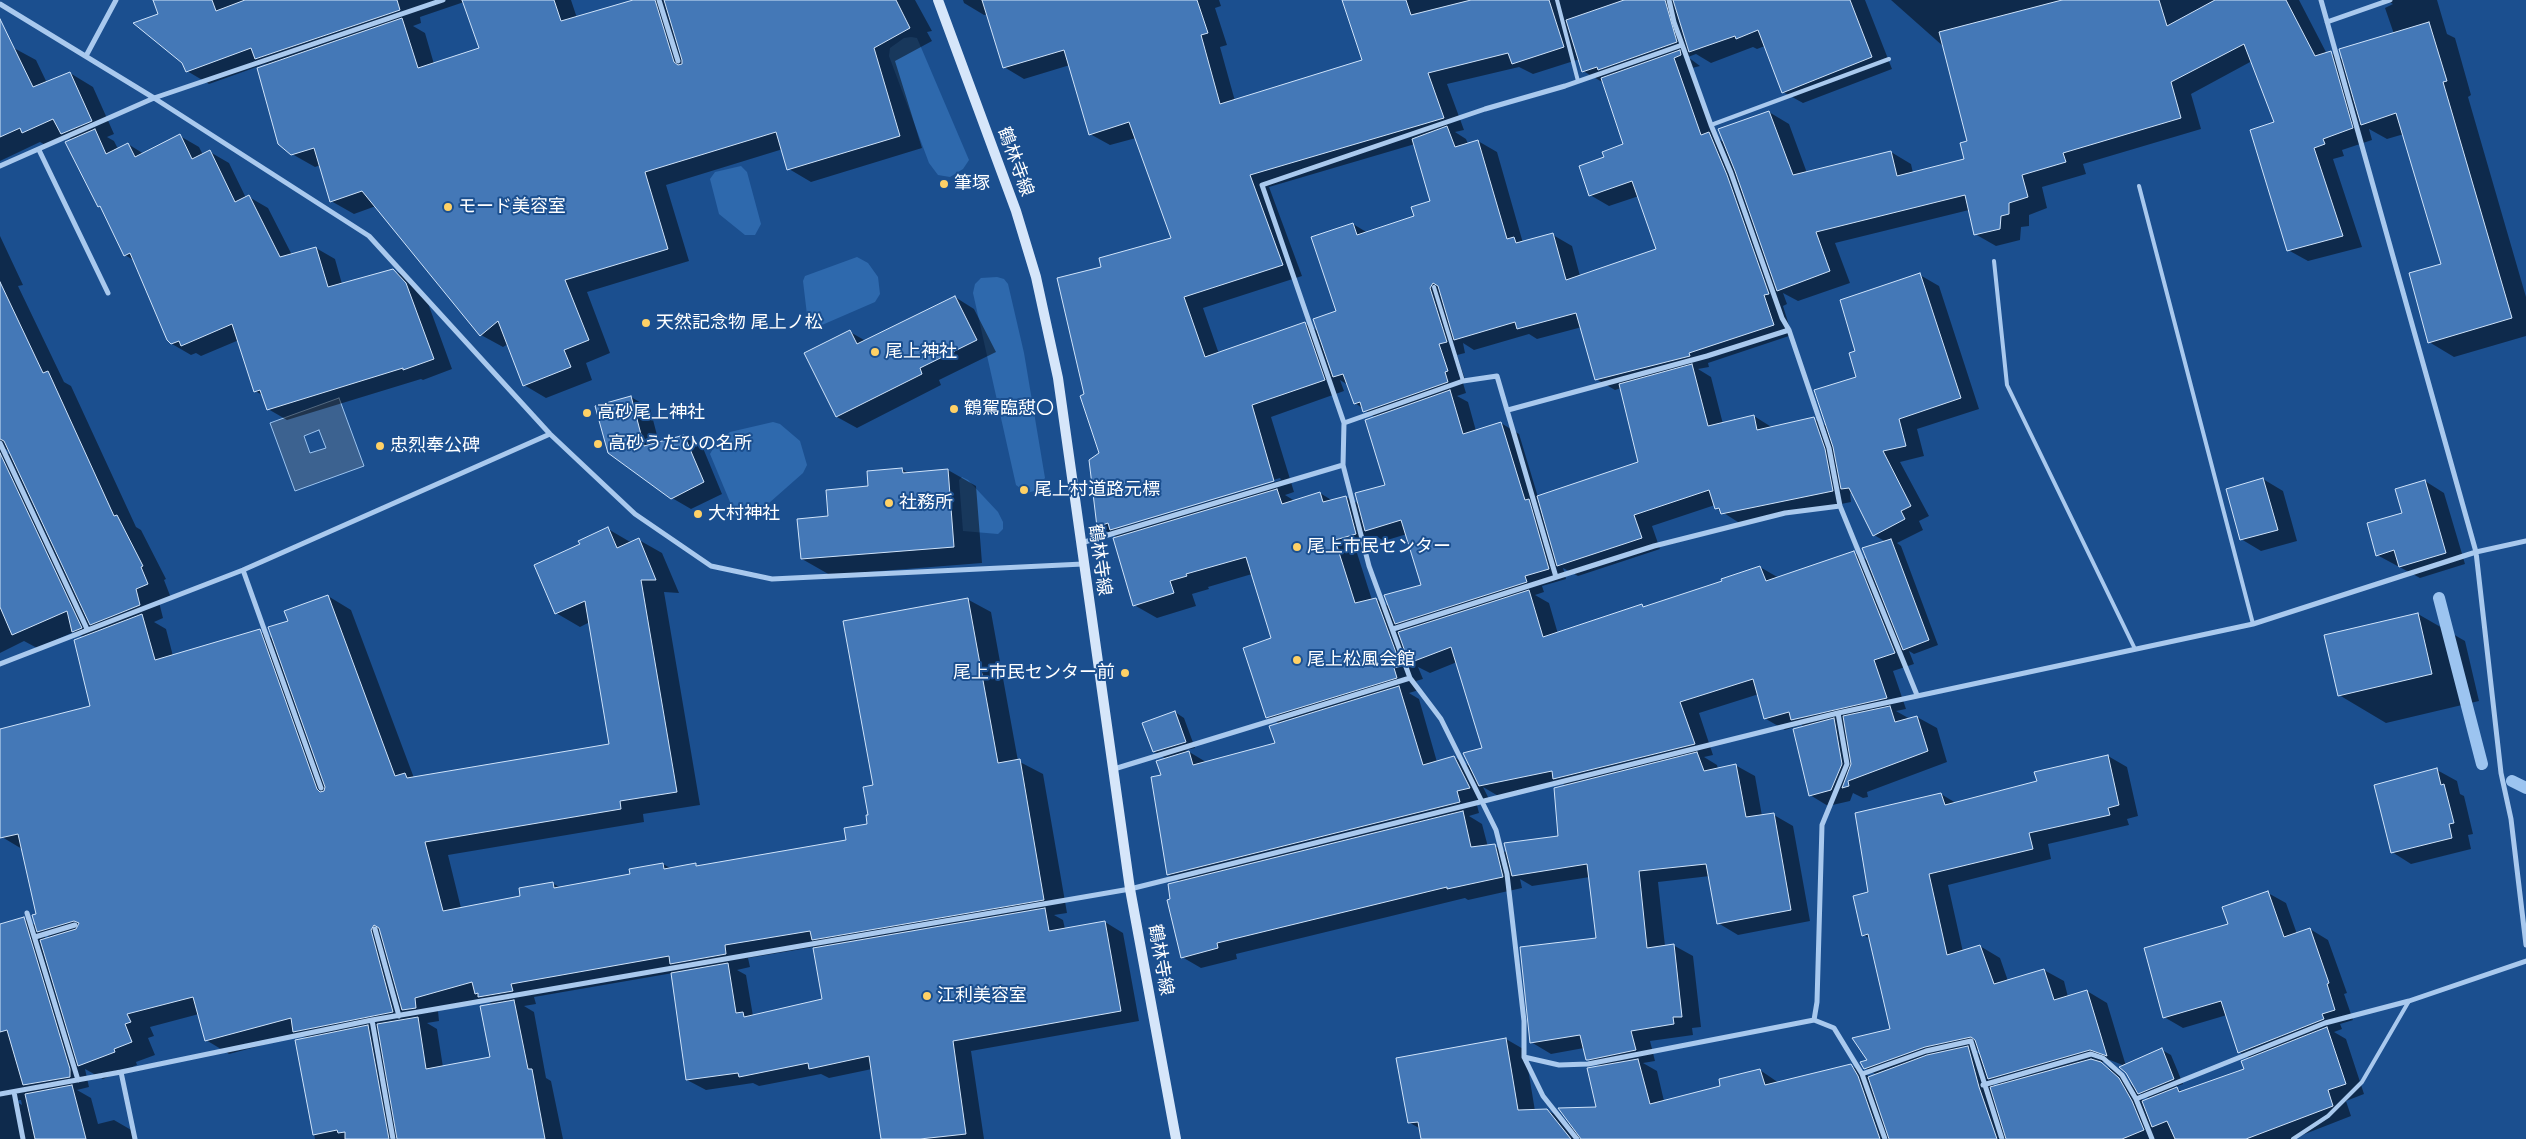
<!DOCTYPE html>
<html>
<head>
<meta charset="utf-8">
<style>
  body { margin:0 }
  canvas { display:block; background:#1b4f8f }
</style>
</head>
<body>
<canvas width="2526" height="1139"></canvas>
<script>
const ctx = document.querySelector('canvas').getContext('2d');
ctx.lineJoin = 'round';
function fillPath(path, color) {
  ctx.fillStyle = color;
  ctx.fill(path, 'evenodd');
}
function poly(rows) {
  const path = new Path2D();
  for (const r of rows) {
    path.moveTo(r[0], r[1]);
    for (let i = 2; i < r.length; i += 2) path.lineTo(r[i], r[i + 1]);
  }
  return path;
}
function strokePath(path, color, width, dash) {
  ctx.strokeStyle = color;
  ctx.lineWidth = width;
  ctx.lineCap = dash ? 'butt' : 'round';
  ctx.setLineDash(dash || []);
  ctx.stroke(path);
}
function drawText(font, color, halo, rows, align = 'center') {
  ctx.font = font + ' "Space Grotesk","Noto Sans JP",sans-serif';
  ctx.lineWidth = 4;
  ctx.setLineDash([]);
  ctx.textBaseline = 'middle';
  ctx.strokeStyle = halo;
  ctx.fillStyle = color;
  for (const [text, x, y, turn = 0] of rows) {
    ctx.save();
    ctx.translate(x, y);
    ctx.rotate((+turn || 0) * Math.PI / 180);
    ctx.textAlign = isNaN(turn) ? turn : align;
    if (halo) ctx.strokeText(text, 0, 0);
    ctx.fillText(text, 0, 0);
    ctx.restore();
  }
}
fillPath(poly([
  [911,37,917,38,969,160,963,169,950,177,938,175,929,163,889,56,890,48,904,38],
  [741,166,747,172,761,224,755,235,745,235,719,214,710,179,715,172],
  [857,257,868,263,878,277,880,294,875,302,815,328,808,323,803,281,805,276],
  [997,277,1004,279,1008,284,1024,353,1045,478,1034,491,1027,493,1016,485,973,293,975,284,981,278],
  [773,422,780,424,800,441,807,465,803,473,752,518,745,518,735,514,710,454,714,447,730,432],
  [962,477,968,480,998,512,1003,522,1003,529,998,534,963,531,959,480]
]), '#2e69ad');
const water = poly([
  [339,398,364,466,295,491,270,423,339,398],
  [319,430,326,448,310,453,304,436,319,430]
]);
fillPath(water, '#3c6290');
strokePath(water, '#9cc4f0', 1);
fillPath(poly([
  [157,0,571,0,577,18,638,0,915,0,932,31,927,32,932,41,895,61,922,148,811,182,789,169,783,149,666,185,689,261,587,292,610,353,586,363,592,380,546,398,524,385,508,344,503,347,481,335,376,206,354,214,331,201,321,165,315,167,292,154,268,65,265,64,209,84,187,71,159,14],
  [464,2,481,49,434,64,425,33,413,26,421,23,420,17],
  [963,0,1219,0,1221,6,1215,8,1227,45,1220,47,1235,101,1364,61,1343,0,1865,0,1892,69,1803,103,1783,92,1765,46,1757,49,1753,47,1711,63,1696,54,1688,57,1700,66,1692,68,1716,138,1724,142,1769,112,1789,124,1807,173,1891,152,1911,164,1913,173,1965,160,1969,142,1944,47,1891,0,2299,0,2327,54,2331,53,2344,60,2394,34,2385,8,2393,4,2386,0,2437,0,2447,34,2455,38,2471,95,2468,97,2526,297,2526,336,2454,357,2429,342,2442,265,2404,134,2387,139,2369,129,2372,140,2342,150,2344,156,2333,159,2362,247,2308,261,2288,250,2275,122,2252,61,2191,94,2201,129,2083,164,2086,174,2042,187,2047,208,2029,215,2029,226,2021,227,2020,240,1996,246,1975,234,1969,210,1835,243,1850,283,1798,301,1783,293,1787,304,1783,306,1792,335,1708,363,1709,367,1698,369,1711,377,1723,424,1754,416,1773,428,1814,419,1828,427,1858,377,1856,352,1920,275,1939,286,1979,409,1917,429,1924,456,1900,462,1929,516,1919,521,1923,530,1897,543,1901,546,1938,645,1914,654,1909,651,1914,664,1893,671,1906,709,1896,711,1910,719,1917,717,1937,728,1947,762,1867,792,1868,797,1863,798,1853,793,1850,801,1828,806,1810,795,1805,727,1801,725,1785,730,1766,719,1759,694,1699,713,1713,755,1704,757,1717,765,1718,769,1735,765,1755,776,1762,816,1774,815,1793,826,1810,921,1738,935,1718,923,1710,876,1658,882,1665,946,1673,945,1693,956,1701,1027,1692,1028,1693,1035,1650,1041,1655,1061,1643,1063,1657,1071,1664,1101,1722,1087,1760,1070,1779,1083,1850,1065,1870,1077,1877,1075,1865,1068,1891,1030,1871,939,1863,935,1869,893,1941,794,1956,803,2038,782,2108,756,2127,767,2138,816,2127,819,2129,825,2048,844,2051,859,1948,885,1963,952,1980,946,2000,958,2008,981,2044,970,2064,981,2068,997,2087,991,2107,1003,2126,1066,2162,1050,2171,1055,2183,1084,2175,1087,2183,1092,2245,1069,2251,1059,2239,1052,2227,1015,2183,1028,2164,1017,2229,925,2268,893,2286,903,2297,934,2310,929,2328,940,2347,993,2344,994,2353,1020,2340,1024,2342,1029,2334,1032,2346,1039,2364,1094,2346,1101,2351,1116,2292,1139,1422,1139,1421,1129,1410,1123,1506,1039,1525,1050,1535,1111,1547,1110,1566,1121,1576,1132,1597,1108,1601,1067,1587,1059,1584,1048,1551,1054,1531,1042,1597,939,1590,877,1532,886,1520,879,1522,888,1468,900,1465,898,1236,954,1237,959,1201,968,1182,957,1172,900,1181,882,1168,875,1163,776,1166,759,1154,752,1175,712,1184,718,1195,748,1186,750,1206,762,1276,744,1280,724,1267,717,1273,639,1252,574,1208,587,1209,589,1192,594,1196,606,1157,618,1134,605,1118,538,1098,526,1100,454,1085,395,1103,267,1173,239,1136,138,1110,145,1090,134,1070,65,1024,79,1004,67,988,14,984,15,964,3],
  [1580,59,1583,71,1604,83,1624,145,1605,158,1590,195,1609,206,1639,196,1657,250,1580,276,1572,246,1553,235,1523,243,1497,152,1478,141,1468,144,1466,139,1455,132,1464,130,1447,84,1519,67,1533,74],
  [1415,144,1431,202,1415,217,1368,233,1353,224,1338,312,1318,331,1304,323,1219,354,1203,308,1302,276,1269,187],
  [1582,327,1596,379,1615,390,1621,388,1639,463,1538,497,1519,434,1501,423,1476,431,1468,402,1457,396,1466,393,1463,383,1466,382,1457,355,1465,353,1463,343,1474,350,1529,334,1537,339],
  [1340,380,1348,385,1355,403,1376,418,1387,486,1359,504,1346,497,1333,501,1320,493,1295,501,1285,495,1294,492,1271,417,1344,391],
  [1280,478,1281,480,1116,529,1116,527],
  [1850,493,1854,495,1874,535,1886,542,1869,561,1854,553,1779,578,1760,567,1724,582,1558,634,1549,603,1535,595,1544,592,1542,586,1566,579,1563,568,1578,576,1660,549,1652,526,1715,505,1716,508,1741,524,1851,502],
  [1407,534,1422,586,1390,607,1376,599,1372,600,1357,553,1378,546,1376,536,1384,541],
  [1457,662,1483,749,1471,767,1454,757,1437,762,1419,699,1409,693,1419,690,1416,681,1423,679,1418,667,1430,673],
  [1563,784,1567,786,1560,837,1507,853,1495,846,1488,847,1482,824,1469,816,1479,813,1476,801,1489,799,1483,787,1500,797],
  [1980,1050,1981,1055,1974,1051],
  [2110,1060,2125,1066,2136,1089,2120,1074,2100,1063],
  [1993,1081,2001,1086,1995,1088],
  [2139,1093,2150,1099,2144,1102],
  [12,47,36,60,47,83,70,73,93,87,114,134,107,137,114,141,118,149,128,144,144,154,180,136,199,147,203,155,210,152,229,163,246,198,249,197,268,208,292,255,316,248,335,259,342,284,393,270,412,281,425,295,452,369,423,380,421,379,287,420,268,409,264,396,255,391,239,340,201,356,196,353,191,355,172,344,135,261,125,255,73,140,67,137,47,146,40,142,0,161,0,52],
  [0,236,23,285,18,286,64,382,71,386,136,527,141,530,166,579,164,580,171,598,159,602,163,618,154,622,166,629,173,656,259,631,274,639,289,622,328,596,351,610,414,778,611,745,590,622,580,627,556,613,581,545,608,529,632,543,639,540,662,553,679,593,664,592,700,805,643,814,644,822,448,855,461,908,522,897,552,883,561,888,631,875,663,864,672,869,696,865,700,867,847,842,869,825,874,786,967,599,991,612,1018,761,1043,774,1067,913,1054,915,1063,920,1065,929,1105,922,1123,933,1139,1021,971,1051,984,1139,882,1139,872,1069,829,1078,821,1074,759,1086,753,1083,706,1090,687,1080,673,973,534,997,536,1004,524,1006,534,1012,546,1078,551,1081,563,1139,315,1139,297,1041,308,1039,301,1035,229,1054,206,1040,199,1014,150,1027,154,1036,148,1038,155,1055,136,1062,137,1065,103,1079,85,1069,89,1087,77,1090,91,1098,98,1124,114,1120,133,1131,135,1139,0,1139,0,999,24,919,37,926,38,914,22,849,2,837,0,730,91,707,84,637,74,632,37,648,24,641,0,653,0,449,11,455,11,452,0,446],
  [44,934,51,938,46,940],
  [814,947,824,1000,753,1016,746,975,737,970,750,967,748,958],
  [483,998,494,1005,492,1058,443,1067,437,1029,427,1023,439,1021,438,1011],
  [19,1100,21,1100,22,1105,17,1102],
  [955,297,974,309,996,352,939,380,941,385,857,428,837,417,806,353,850,332,866,341],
  [631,397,650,408,659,443,684,437,703,448,722,494,691,509,672,498,609,452],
  [902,469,910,474,948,470,976,486,982,563,830,575,802,559,829,518,870,487],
  [2263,479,2283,491,2297,541,2261,551,2241,539],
  [2425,481,2444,493,2465,564,2420,578,2377,555],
  [2418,614,2465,641,2479,701,2386,723,2339,695],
  [2437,770,2457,781,2460,794,2464,796,2473,834,2468,835,2471,849,2411,864,2392,852]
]), '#0007');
strokePath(poly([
  [2439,598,2482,764],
  [2512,781,2526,788]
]), '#9cc4f0', 12);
const building = poly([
  [153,0,212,0,216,11,245,0,397,0,400,10,255,59,251,48,186,72,182,63,133,23,158,14,153,0],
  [462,0,554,0,561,21,633,0,655,0,674,62,678,65,682,64,682,60,664,0,896,0,910,28,874,48,900,136,787,170,776,132,645,172,668,249,565,280,589,340,564,350,571,367,523,386,498,321,480,336,362,191,330,202,314,148,291,155,278,144,257,68,402,18,418,68,479,48,462,0],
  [982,0,1197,0,1208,33,1201,35,1220,104,1362,60,1342,0,1406,0,1411,15,1471,0,1549,0,1564,47,1512,64,1508,53,1428,73,1444,118,1250,175,1283,265,1184,297,1205,357,1305,322,1325,380,1252,405,1274,481,1110,530,1108,523,1097,527,1089,460,1099,453,1080,396,1084,394,1057,278,1101,267,1099,258,1171,238,1129,122,1089,135,1064,50,1003,68,982,0],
  [1624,0,1665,0,1677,42,1598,70,1597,67,1582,72,1566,20,1624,0],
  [1673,0,1850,0,1872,57,1782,93,1758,30,1736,39,1735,36,1689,52,1673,0],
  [2062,0,2159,0,2167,26,2215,0,2286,0,2315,56,2331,51,2353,128,2323,139,2325,144,2314,148,2343,236,2287,251,2250,130,2274,122,2244,44,2171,82,2181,118,2063,153,2066,162,2022,175,2028,197,2009,203,2009,214,2001,216,2000,229,1974,235,1965,195,1816,232,1830,271,1777,291,1735,171,1718,129,1769,111,1793,175,1891,151,1897,176,1964,159,1960,143,1967,141,1939,32,2062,0],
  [0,19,33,87,70,72,92,121,61,134,53,119,22,133,20,128,0,137,0,19],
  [2429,22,2447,81,2443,82,2512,318,2428,343,2409,273,2441,264,2396,113,2361,125,2339,49,2429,22],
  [1680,50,1681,55,1674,58,1701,135,1709,132,1727,175,1769,294,1764,295,1774,325,1689,353,1690,356,1595,380,1576,313,1517,329,1515,322,1454,340,1438,286,1433,283,1430,288,1447,342,1439,344,1448,371,1445,372,1448,382,1363,412,1360,402,1354,404,1343,374,1333,377,1313,319,1336,311,1311,237,1353,223,1357,235,1414,216,1411,207,1430,201,1412,139,1447,126,1455,147,1478,140,1507,239,1514,237,1516,243,1553,233,1566,280,1656,249,1632,181,1589,196,1579,166,1604,157,1602,152,1623,144,1601,78,1680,50],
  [95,129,106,154,128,143,135,157,180,134,192,159,210,150,235,202,249,195,280,257,316,247,328,287,393,269,406,283,434,359,403,370,403,368,267,410,260,390,254,392,232,324,181,346,179,341,171,344,167,340,130,253,124,256,100,206,98,207,65,142,95,129],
  [1920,273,1961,398,1899,419,1906,446,1883,451,1911,506,1901,511,1905,519,1873,536,1849,488,1841,489,1833,447,1814,390,1856,377,1849,353,1855,351,1840,300,1920,273],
  [0,282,43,373,48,371,114,516,117,515,143,566,141,567,148,584,136,589,140,605,90,625,4,441,0,439,0,282],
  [955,296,977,340,920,368,922,374,836,417,804,353,850,330,857,344,955,296],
  [1692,364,1708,426,1754,415,1757,430,1814,417,1825,449,1833,491,1721,514,1719,508,1715,509,1709,490,1634,515,1642,538,1557,566,1537,496,1638,462,1619,384,1692,364],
  [1450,390,1463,434,1501,422,1525,500,1529,499,1549,569,1525,576,1527,582,1395,624,1384,595,1421,585,1401,520,1365,531,1355,493,1385,485,1365,420,1450,390],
  [631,396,644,446,684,435,704,482,671,499,608,453,595,406,631,396],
  [0,453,82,628,72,632,67,611,12,635,0,607,0,453],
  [902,468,903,473,948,469,954,547,801,559,797,519,828,516,826,490,868,486,867,471,902,468],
  [2263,478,2278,530,2240,540,2226,489,2263,478],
  [2425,480,2446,553,2399,567,2394,550,2376,556,2367,523,2402,513,2395,489,2425,480],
  [1277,489,1282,504,1320,492,1323,502,1346,496,1356,534,1335,540,1355,603,1376,598,1401,666,1394,668,1397,678,1266,718,1243,648,1271,638,1246,557,1186,574,1187,576,1170,581,1174,593,1133,606,1113,538,1277,489],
  [608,527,617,548,639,538,656,580,641,580,677,792,620,801,621,809,425,842,443,911,520,896,519,888,553,882,554,888,630,874,629,869,663,863,664,869,696,863,696,866,846,840,844,828,867,824,866,815,868,815,863,787,873,785,843,621,968,598,998,763,1020,759,1044,900,812,940,810,931,725,945,726,954,670,964,669,956,511,984,513,991,478,997,478,993,475,994,472,982,415,998,416,1008,402,1010,379,928,374,925,371,930,393,1012,293,1032,291,1018,205,1041,193,997,127,1014,131,1022,125,1024,132,1042,114,1049,115,1052,78,1066,40,940,76,929,79,923,74,921,37,932,32,915,36,914,18,834,0,838,0,729,90,706,74,640,142,614,155,660,260,629,317,789,320,792,324,791,325,787,268,627,288,621,284,611,328,595,395,776,405,773,407,778,609,744,585,601,555,614,534,565,580,544,578,541,608,527],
  [1891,539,1929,640,1903,650,1862,548,1891,539],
  [1854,551,1895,653,1874,660,1887,698,1791,720,1789,712,1764,719,1753,679,1680,702,1695,744,1553,779,1552,771,1479,786,1463,753,1482,748,1451,647,1409,663,1398,632,1529,590,1543,637,1642,604,1643,607,1722,581,1721,579,1760,566,1766,581,1854,551],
  [2418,613,2432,674,2338,696,2324,635,2418,613],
  [1399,686,1423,765,1454,756,1470,788,1457,791,1460,802,1167,875,1151,777,1161,775,1156,761,1189,751,1193,765,1275,743,1269,726,1399,686],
  [1890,706,1895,722,1917,716,1928,751,1848,781,1849,786,1842,788,1851,764,1843,716,1890,706],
  [1175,711,1186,742,1153,752,1142,723,1175,711],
  [1834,718,1842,764,1831,790,1809,796,1793,729,1834,718],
  [1697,752,1704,771,1736,764,1746,817,1774,813,1791,910,1717,924,1706,864,1639,871,1647,948,1674,944,1682,1017,1673,1017,1674,1024,1631,1031,1636,1050,1588,1060,1586,1060,1580,1035,1530,1043,1520,947,1596,938,1587,864,1512,876,1504,843,1558,836,1554,788,1697,752],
  [2108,755,2119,805,2108,808,2110,815,2029,833,2033,849,1929,874,1947,955,1980,945,1994,984,2044,969,2054,1000,2087,990,2107,1056,2090,1050,1988,1079,1975,1040,1971,1037,1925,1047,1864,1069,1860,1062,1867,1060,1852,1038,1890,1029,1868,934,1862,936,1853,896,1868,892,1855,813,1941,793,1945,805,2037,781,2034,772,2108,755],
  [2437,768,2441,785,2444,784,2454,823,2449,824,2452,838,2391,853,2374,785,2437,768],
  [1463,811,1471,847,1495,844,1503,877,1447,889,1447,887,1217,943,1218,948,1181,958,1167,900,1170,899,1168,884,1463,811],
  [2268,891,2284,937,2310,928,2329,983,2327,984,2335,1010,2322,1014,2324,1019,2238,1053,2221,1001,2163,1018,2144,948,2228,924,2222,907,2268,891],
  [1045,908,1049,931,1105,921,1121,1011,953,1041,966,1134,920,1139,881,1139,869,1056,809,1069,808,1063,739,1077,738,1073,686,1080,671,973,728,963,736,1013,743,1012,744,1017,822,999,813,948,1045,908],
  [24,917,70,1069,70,1077,23,1085,7,1030,0,1032,0,924,24,917],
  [514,1000,528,1069,532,1069,545,1139,397,1139,377,1024,418,1017,426,1069,490,1057,480,1006,514,1000],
  [368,1025,389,1139,345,1139,345,1132,338,1133,337,1130,313,1135,295,1040,368,1025],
  [2327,1027,2346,1084,2328,1090,2333,1106,2246,1139,2175,1139,2167,1121,2152,1127,2142,1101,2177,1087,2179,1092,2244,1069,2241,1061,2327,1027],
  [1506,1038,1518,1110,1547,1109,1571,1139,1421,1139,1418,1122,1408,1123,1396,1058,1506,1038],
  [1968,1046,1979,1087,1997,1139,1889,1139,1868,1077,1927,1055,1968,1046],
  [2162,1048,2174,1079,2138,1094,2126,1073,2119,1067,2162,1048],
  [1638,1059,1650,1104,1720,1086,1719,1079,1760,1069,1765,1085,1851,1064,1858,1076,1880,1139,1581,1139,1558,1108,1596,1107,1587,1068,1638,1059],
  [2091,1059,2101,1062,2119,1078,2132,1101,2144,1130,2122,1139,2006,1139,1990,1087,2091,1059],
  [72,1085,86,1139,35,1139,25,1094,72,1085]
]);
fillPath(building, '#4478b7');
strokePath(building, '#cfe3fa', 1);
strokePath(poly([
  [1557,0,1578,81],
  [1711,125,1889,59],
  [2139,186,2253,624],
  [1994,261,2007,385,2135,649],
  [1434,287,1463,381],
  [2293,1139,2328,1116,2362,1082,2409,1001]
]), '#a9c9ee', 4);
strokePath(poly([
  [659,0,678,61],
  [1669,0,1674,22,1711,125,1731,173,1782,318,1789,330,1829,448,1840,506,1917,695],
  [2321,0,2476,552,2501,773,2511,819,2526,945],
  [0,4,154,98,369,236,550,434,635,514,711,566,772,579,1083,564],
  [2327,22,2390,0],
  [86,56,116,0],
  [39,150,108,293],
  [0,166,154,98,443,0],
  [1508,410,1707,356,1789,330],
  [1344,423,1463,381,1497,376,1556,577],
  [0,443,87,629],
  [1343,465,1344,423,1262,185,1485,109,1565,86,1682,45],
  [1081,543,1343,465,1369,566,1410,678,1114,769],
  [243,570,321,788],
  [1393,629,1654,546,1785,513,1840,506],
  [0,664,243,570,550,434],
  [1410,678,1441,719,1496,830,1507,874,1524,1021,1524,1057,1543,1096,1577,1139],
  [27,913,78,1080],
  [375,929,399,1016],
  [35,937,75,925],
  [372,1020,393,1139],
  [1814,1020,1817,1002,1822,825,1847,764,1838,713],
  [1524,1057,1559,1065,1588,1064,1814,1020,1834,1028,1862,1074,1885,1139],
  [121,1072,135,1139],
  [1862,1074,1926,1051,1971,1041,2002,1139],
  [1983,1085,2091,1054,2103,1058,2122,1075,2136,1099,2152,1139],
  [14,1092,23,1139],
  [0,1094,121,1072,372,1020,1130,889,1838,713,2253,624,2476,552,2526,541],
  [2136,1099,2325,1023,2409,1001,2526,961]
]), '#a9c9ee', 5);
strokePath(poly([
  [938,0,1016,211,1036,277,1058,378,1130,889,1176,1139]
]), '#d6e6fa', 10);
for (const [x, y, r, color] of [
  [944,184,5,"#ffd166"],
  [448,207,5,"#ffd166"],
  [646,323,5,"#ffd166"],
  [875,352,5,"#ffd166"],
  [954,409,5,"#ffd166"],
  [587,413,5,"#ffd166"],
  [598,444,5,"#ffd166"],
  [380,446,5,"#ffd166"],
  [1024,490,5,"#ffd166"],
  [889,503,5,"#ffd166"],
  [698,514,5,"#ffd166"],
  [1297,547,5,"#ffd166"],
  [1297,660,5,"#ffd166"],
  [1125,673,5,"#ffd166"],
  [927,996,5,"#ffd166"]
]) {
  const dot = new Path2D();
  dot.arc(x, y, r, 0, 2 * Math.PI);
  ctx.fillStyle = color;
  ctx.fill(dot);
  strokePath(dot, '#1b4f8f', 2);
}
drawText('18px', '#fff', '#1b4f8f', [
  ["鶴林寺線",1015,162,70],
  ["鶴林寺線",1099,560,82],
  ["鶴林寺線",1160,960,80]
]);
drawText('18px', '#fff', '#1b4f8f', [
  ["筆塚",954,184],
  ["モード美容室",458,207],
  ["天然記念物 尾上ノ松",656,323],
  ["尾上神社",885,352],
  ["鶴駕臨憇〇",964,409],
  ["高砂尾上神社",597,413],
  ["高砂うたひの名所",608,444],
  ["忠烈奉公碑",390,446],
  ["尾上村道路元標",1034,490],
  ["社務所",899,503],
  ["大村神社",708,514],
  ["尾上市民センター",1307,547],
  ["尾上松風会館",1307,660],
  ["尾上市民センター前",1115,673,"right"],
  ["江利美容室",937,996]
], 'left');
</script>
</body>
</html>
